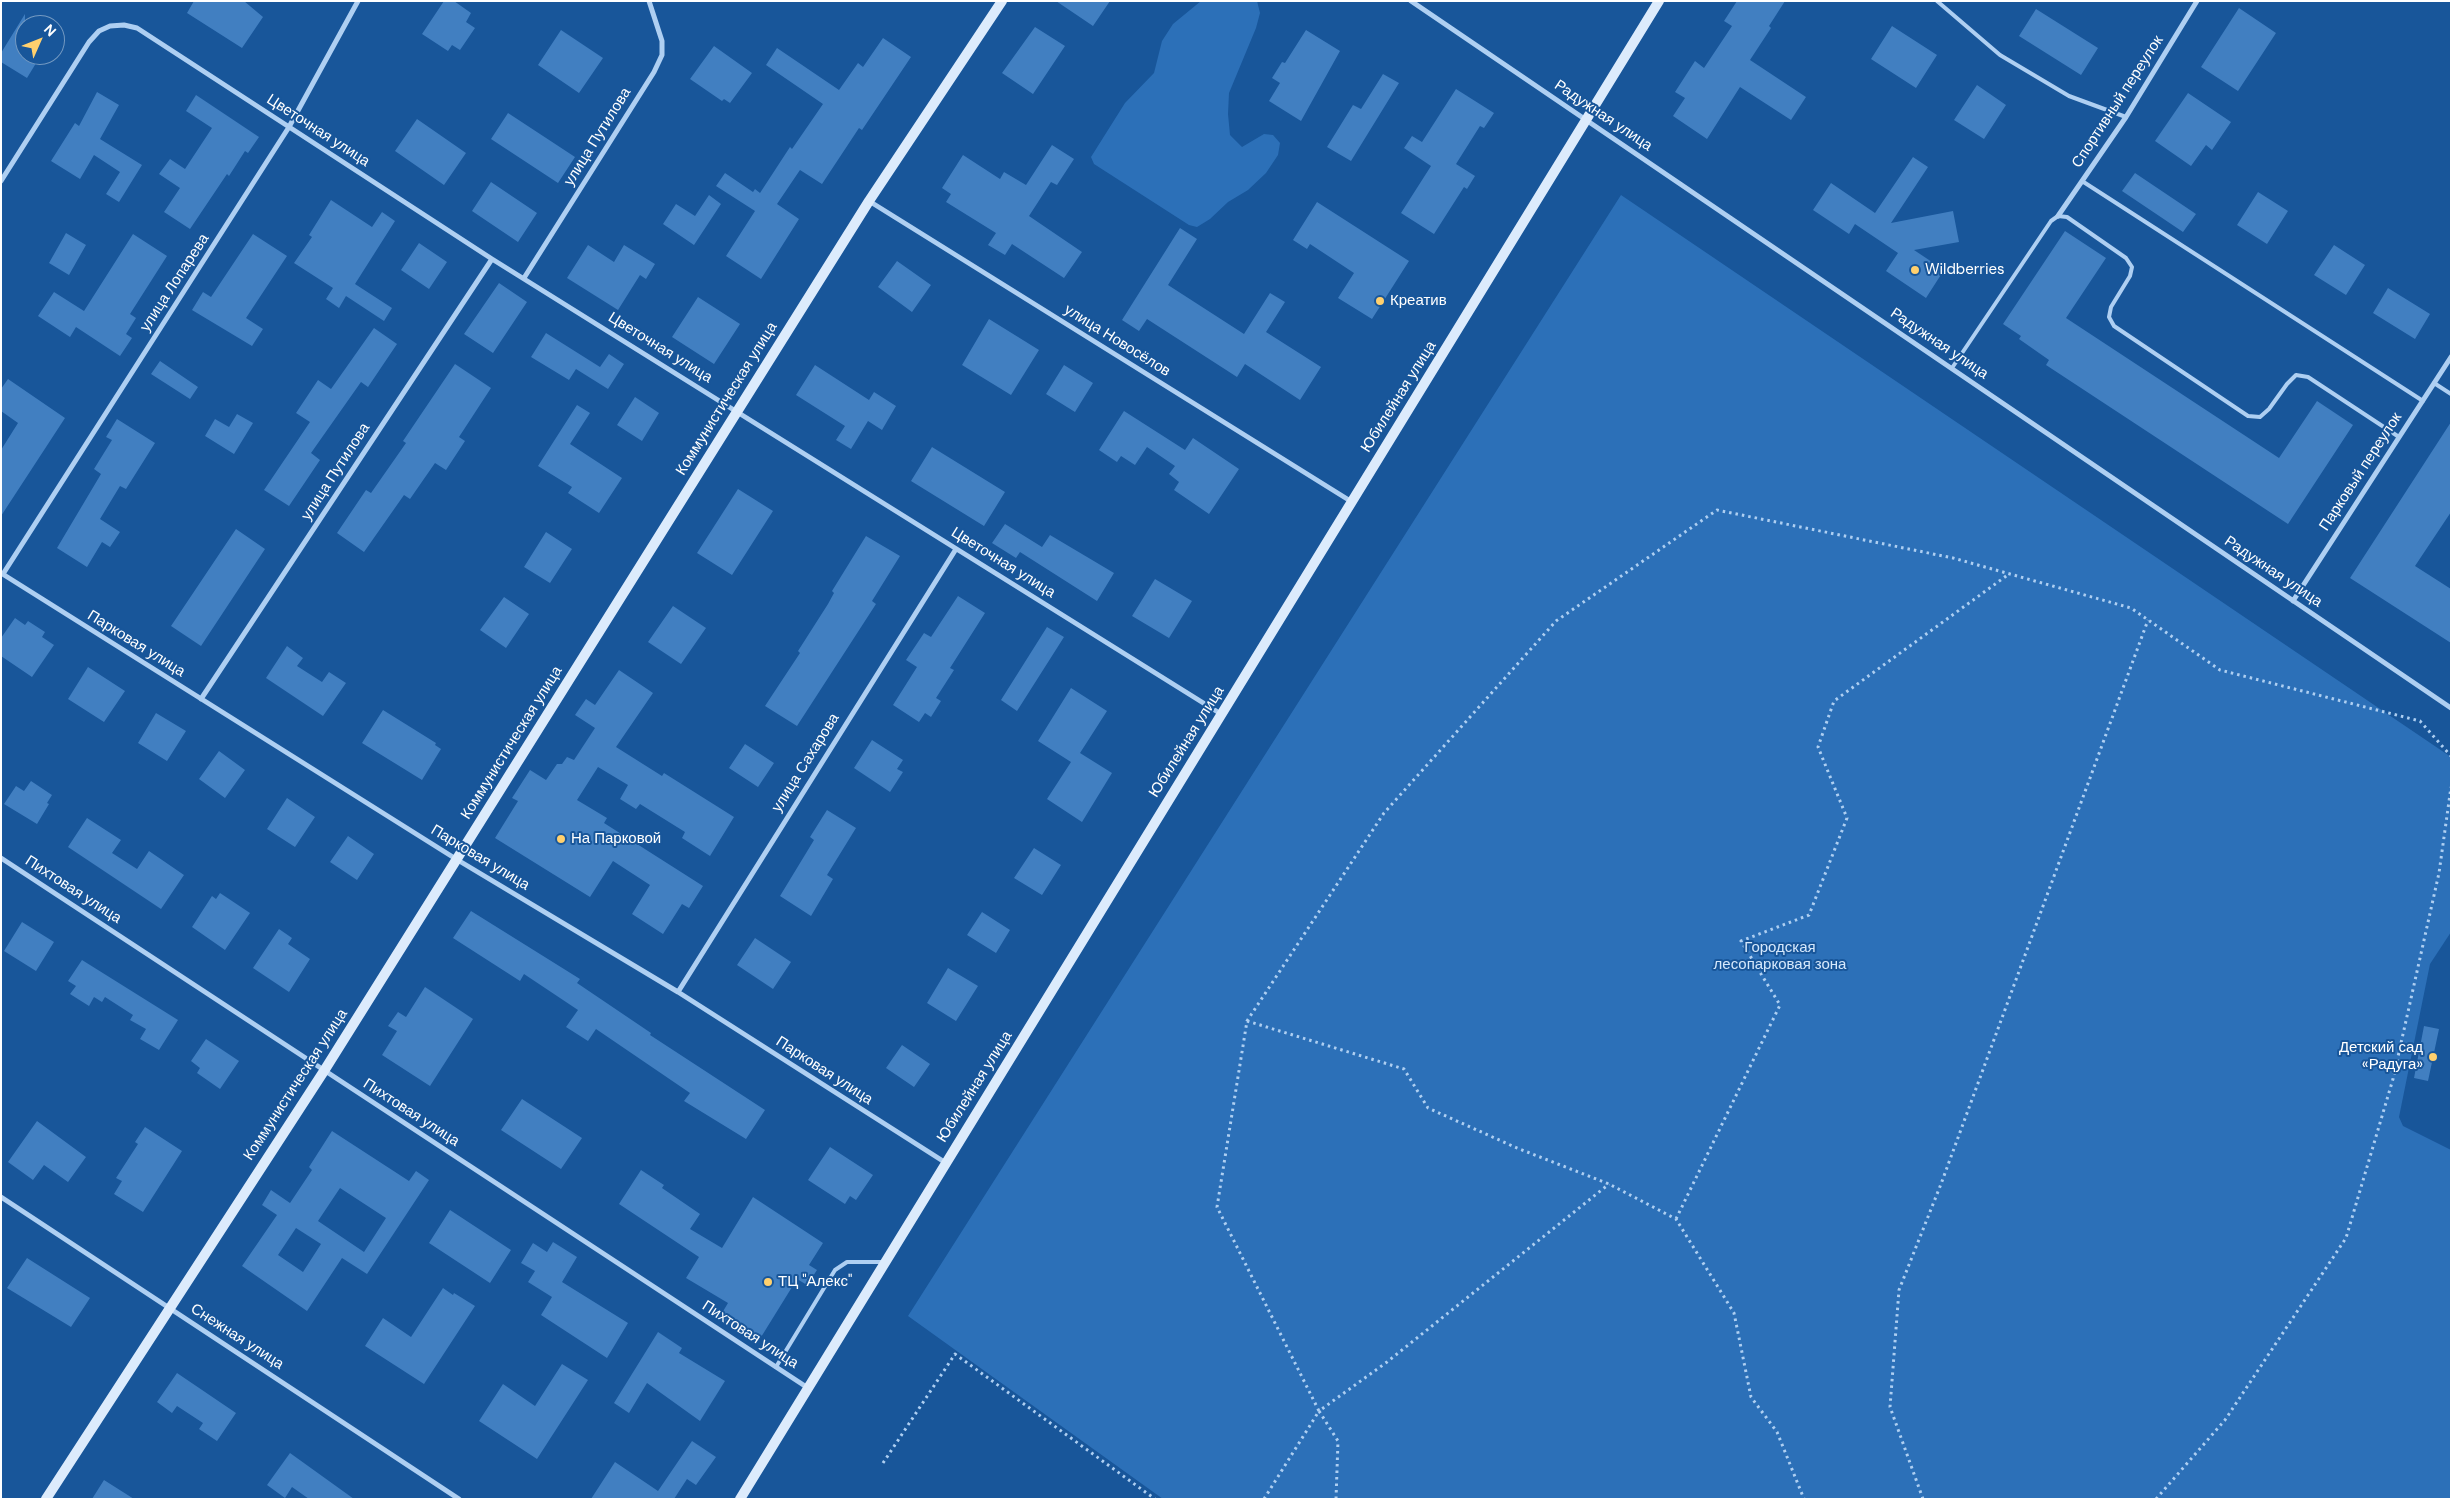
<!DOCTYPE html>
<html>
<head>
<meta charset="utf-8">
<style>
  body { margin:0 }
  #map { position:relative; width:2452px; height:1500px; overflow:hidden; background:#18569a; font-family:"DM Sans",sans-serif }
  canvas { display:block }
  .frame { position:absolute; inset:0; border:2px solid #fff; pointer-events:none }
  .north { position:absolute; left:15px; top:15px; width:50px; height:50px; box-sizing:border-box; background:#18569a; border:1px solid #749ac2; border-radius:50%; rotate:46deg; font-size:14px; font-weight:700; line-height:20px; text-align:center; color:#fff }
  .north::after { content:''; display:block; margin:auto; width:18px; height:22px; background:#ffd06e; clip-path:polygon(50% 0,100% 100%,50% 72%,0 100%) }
</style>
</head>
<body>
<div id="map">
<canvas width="2452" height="1500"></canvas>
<div class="frame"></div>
<div class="north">N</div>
</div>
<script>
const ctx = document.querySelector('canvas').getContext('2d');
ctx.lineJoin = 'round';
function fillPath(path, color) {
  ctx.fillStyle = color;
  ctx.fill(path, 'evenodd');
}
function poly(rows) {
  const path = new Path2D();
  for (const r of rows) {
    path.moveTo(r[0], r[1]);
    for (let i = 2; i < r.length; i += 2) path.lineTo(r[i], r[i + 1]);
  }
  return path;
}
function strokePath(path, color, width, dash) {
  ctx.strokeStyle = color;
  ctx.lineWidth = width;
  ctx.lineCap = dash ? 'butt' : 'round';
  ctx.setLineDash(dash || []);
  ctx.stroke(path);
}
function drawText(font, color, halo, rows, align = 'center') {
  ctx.font = font + ' "DM Sans",sans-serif';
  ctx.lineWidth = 4;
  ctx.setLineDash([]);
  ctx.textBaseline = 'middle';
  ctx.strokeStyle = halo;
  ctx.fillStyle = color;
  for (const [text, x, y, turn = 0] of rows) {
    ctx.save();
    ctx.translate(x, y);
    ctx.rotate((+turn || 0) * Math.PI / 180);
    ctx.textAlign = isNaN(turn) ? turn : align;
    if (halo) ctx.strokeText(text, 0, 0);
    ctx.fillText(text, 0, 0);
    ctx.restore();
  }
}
fillPath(poly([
  [1201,1,1257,1,1260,13,1256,28,1229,93,1228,114,1230,135,1242,147,1264,134,1273,135,1280,143,1278,155,1266,173,1248,190,1228,202,1210,219,1197,227,1189,225,1094,164,1091,157,1125,103,1154,73,1162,41,1173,24],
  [1621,195,2451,757,2451,932,2430,964,2399,1117,2403,1126,2451,1150,2451,1499,1163,1499,908,1316]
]), '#2c70b8');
fillPath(poly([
  [194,1,244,1,263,17,242,48,187,13],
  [444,1,454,1,471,13,466,22,475,28,460,50,452,45,448,51,422,34],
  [1056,1,1110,1,1093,26],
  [1737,1,1785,1,1769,26,1771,28,1750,60,1806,97,1791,120,1740,87,1707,139,1673,116,1685,98,1675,92,1695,61,1704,68,1732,26,1724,21],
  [2239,8,2276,33,2238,91,2201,67],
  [2036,9,2098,48,2081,75,2019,36],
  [25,14,25,55,41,55,27,78,1,62,1,53],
  [1892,26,1937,55,1916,88,1871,59],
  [1035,27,1065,46,1033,94,1002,73],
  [561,30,603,58,579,93,538,65],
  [1306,30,1340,51,1301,121,1269,101,1280,83,1272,78,1282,62,1285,63],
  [883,38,911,57,862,130,859,128,822,184,800,170,777,204,799,219,761,279,726,256,755,211,716,186,725,173,753,192,755,189,760,193,790,147,792,149,823,104,766,65,777,48,839,90,858,63,863,67],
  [714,46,752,73,730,103,724,99,722,101,690,79],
  [1383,74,1399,83,1351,161,1327,147,1353,105,1361,109],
  [1977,85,2006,105,1984,139,1954,120],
  [1456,89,1494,113,1484,128,1480,126,1456,164,1475,176,1467,189,1464,187,1434,234,1401,213,1431,166,1404,148,1412,136,1422,142],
  [97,92,119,105,100,139,142,165,119,202,106,194,120,172,94,155,80,179,51,161,75,123,79,126],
  [2188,93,2231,122,2212,150,2206,145,2191,166,2155,141],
  [196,95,259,137,248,153,245,151,229,176,227,174,190,229,164,212,180,188,159,174,170,159,185,169,212,128,186,111],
  [508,113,575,157,558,183,491,139],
  [417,119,466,153,444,185,395,151],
  [1052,145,1074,159,1057,185,1051,182,1029,216,1082,252,1064,278,1012,244,1005,255,988,245,996,233,946,202,951,194,942,188,963,155,1000,179,1004,172,1026,185],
  [1913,157,1928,167,1891,223,1953,211,1959,242,1914,250,1944,270,1926,298,1886,271,1898,253,1855,224,1849,234,1813,210,1831,183,1875,213],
  [2135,173,2196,214,2183,232,2122,191],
  [491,182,537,213,518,242,472,211],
  [2258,192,2288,211,2267,244,2237,225],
  [709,195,721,204,694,245,663,224,676,204,695,216],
  [331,200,372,227,382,212,395,221,355,284,392,308,384,321,346,296,339,308,326,299,333,288,294,263,312,237,309,235],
  [1317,202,1409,261,1372,319,1338,298,1354,273,1310,244,1307,249,1293,240],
  [1180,228,1197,239,1168,285,1244,334,1270,293,1285,302,1266,332,1321,367,1300,400,1245,364,1237,377,1147,319,1139,331,1122,320],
  [2065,231,2106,258,2066,318,2279,458,2317,401,2353,425,2288,524,2046,365,2049,360,2019,339,2021,336,2003,324],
  [66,233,86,245,69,275,49,263],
  [133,234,167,256,130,314,136,318,126,334,132,338,120,356,76,327,70,337,38,316,54,292,84,311],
  [253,234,287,256,246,318,263,329,252,346,192,310,203,292,211,297],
  [419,243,447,262,429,289,401,270],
  [588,245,614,262,624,245,655,264,646,279,640,275,618,310,567,278],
  [2334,245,2365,265,2346,295,2314,275],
  [897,261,931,285,912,312,878,287],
  [499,283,527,302,493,353,464,334],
  [2388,288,2430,314,2415,339,2373,313],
  [698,297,740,324,714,364,672,337],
  [989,319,1039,350,1011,395,962,365],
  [374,328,397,344,368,387,361,382,311,453,320,460,289,506,264,490,310,422,296,413,318,380,331,389],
  [546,333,600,367,609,354,624,364,608,389,576,369,569,380,531,357],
  [160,361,198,387,190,399,151,374],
  [455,364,491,388,459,437,465,441,446,470,435,463,410,499,404,495,364,552,337,533,366,490,371,493,406,443,403,441],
  [815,365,869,400,874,392,896,406,882,430,868,421,851,449,836,440,845,426,796,395],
  [1064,365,1093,383,1075,412,1046,394],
  [8,379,65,418,1,516,1,450,18,423,1,411,1,389],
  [635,397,659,413,642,441,617,425],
  [577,405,590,413,570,444,622,478,599,513,568,493,572,487,538,466],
  [1124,411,1185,450,1193,438,1239,469,1209,514,1174,490,1179,482,1169,474,1175,466,1147,447,1135,465,1121,456,1117,462,1099,450],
  [237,414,253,423,234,454,205,436,215,419,229,427],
  [117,419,155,443,126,489,120,486,100,519,120,532,110,547,102,542,87,567,57,548,101,474,94,469,112,440,106,437],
  [2451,422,2451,512,2415,566,2451,589,2451,643,2350,578],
  [932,447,1005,492,984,526,911,481],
  [738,489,773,511,732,575,697,553],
  [1005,524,1042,547,1050,535,1114,573,1097,601,1020,552,1016,558,992,543],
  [236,529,265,549,201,646,171,626],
  [546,532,572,549,550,583,524,567],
  [866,536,900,556,872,601,876,604,797,726,765,706,800,653,798,651,828,604,834,593,832,591],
  [1155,579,1192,601,1169,638,1132,616],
  [958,596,985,613,950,668,954,670,936,698,941,701,931,717,925,713,919,722,893,705,917,667,906,660,924,633,931,637],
  [504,597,529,614,506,648,480,630],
  [673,606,706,628,681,664,648,642],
  [15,618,25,625,28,621,45,632,42,637,54,645,32,677,1,656,1,638],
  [1047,627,1064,637,1017,711,1001,700],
  [287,646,303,658,297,666,322,682,329,672,346,683,323,716,266,678],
  [88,667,125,691,104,722,68,699],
  [619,670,653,693,616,747,662,776,664,773,734,817,710,856,682,838,685,832,640,804,636,809,620,799,628,785,598,767,577,800,607,818,604,823,703,886,689,908,682,904,663,934,632,914,650,885,613,861,590,897,495,838,518,801,512,798,530,770,546,780,557,764,562,764,567,757,574,760,595,728,575,715,586,699,595,705],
  [1071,688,1107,711,1080,753,1112,773,1082,822,1047,799,1071,762,1038,741],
  [383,710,436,743,435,745,441,749,422,780,362,743],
  [156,713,186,731,167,761,138,743],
  [872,740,903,760,897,769,903,772,890,792,854,768],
  [745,744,774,763,758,787,729,768],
  [219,751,245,770,225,798,199,779],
  [31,781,52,795,47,803,49,804,37,824,4,804,16,786,24,791],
  [287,798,315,817,295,847,267,829],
  [827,810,856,828,827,875,833,879,811,916,780,896,814,840,810,837],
  [87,818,121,840,112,853,137,869,149,851,184,875,161,909,68,847],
  [348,836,374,854,357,880,330,862],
  [1034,848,1061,865,1042,895,1014,878],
  [220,893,250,913,225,950,192,927,212,896,216,899],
  [471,911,580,979,577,983,651,1033,650,1035,765,1110,746,1139,684,1101,690,1093,596,1029,588,1041,566,1027,578,1010,524,974,520,981,453,938],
  [982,912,1010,930,996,953,967,935],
  [22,922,54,942,36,971,4,951],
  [279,929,292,938,288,944,310,959,289,992,253,968],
  [755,938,791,962,773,989,737,965],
  [82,960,178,1020,159,1050,140,1039,146,1029,130,1020,133,1015,105,997,102,1002,94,997,89,1006,70,994,76,986,68,981],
  [948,968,978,986,956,1021,927,1003],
  [425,987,473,1019,430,1086,382,1055,397,1031,388,1026,398,1012,406,1017],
  [2424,1026,2439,1029,2428,1081,2414,1078],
  [206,1039,239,1061,220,1089,197,1073,200,1068,191,1061],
  [902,1045,930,1064,914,1087,886,1068],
  [522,1099,582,1138,561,1169,501,1130],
  [37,1121,86,1157,68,1182,44,1165,33,1180,8,1162],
  [145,1127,182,1151,143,1212,114,1194,122,1181,116,1178,138,1144,135,1142],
  [332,1131,409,1181,416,1171,429,1180,367,1274,342,1258,307,1311,242,1266,277,1215,262,1205,271,1190,290,1203,312,1170,309,1167],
  [340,1188,386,1218,364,1252,318,1221],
  [296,1228,321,1244,303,1272,278,1255],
  [830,1147,873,1175,856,1200,850,1196,845,1204,808,1180],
  [641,1170,664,1185,662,1188,700,1214,690,1229,722,1248,753,1197,823,1243,809,1265,817,1270,807,1285,797,1279,758,1342,719,1318,728,1303,686,1278,699,1257,619,1204],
  [450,1210,511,1250,490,1283,429,1243],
  [553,1242,577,1257,562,1282,628,1323,607,1358,541,1315,552,1297,528,1282,535,1271,521,1263,533,1243,547,1252],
  [27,1258,90,1298,71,1327,7,1288],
  [443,1288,453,1295,454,1293,475,1306,424,1384,365,1346,383,1318,411,1337],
  [658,1332,682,1348,679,1353,725,1381,700,1421,647,1383,629,1413,614,1403],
  [562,1364,588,1380,537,1459,479,1421,503,1384,535,1406],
  [177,1373,236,1413,217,1441,199,1429,203,1423,177,1406,172,1413,157,1402],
  [692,1441,716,1457,696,1485,687,1479,674,1499,591,1499,615,1462,658,1491],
  [290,1453,354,1499,309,1499,292,1487,285,1498,267,1485],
  [104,1480,134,1499,92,1499]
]), '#417fc1');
strokePath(poly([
  [1247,1021,1404,1069,1428,1108,1517,1148,1609,1184,1676,1219,1734,1313,1751,1397,1777,1432,1804,1499],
  [1676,1219,1780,1005,1741,941,1809,915,1847,818,1818,747,1834,701,2009,574],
  [883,1463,955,1354,1155,1499],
  [1264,1499,1319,1411,1217,1207,1247,1021,1384,813,1556,621,1717,510,1953,558,2131,608,2220,670,2420,721,2451,756],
  [1336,1499,1338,1441,1319,1411,1387,1362,1609,1184],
  [1923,1499,1890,1407,1899,1290,1941,1184,2148,620],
  [2156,1499,2225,1420,2346,1238,2393,1079,2439,873,2451,787]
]), '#aecff2', 3, [2.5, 4]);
strokePath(poly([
  [1937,1,2000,55,2069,96,2126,117],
  [2082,181,2423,401],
  [1952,368,2051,221,2058,216,2067,217,2126,258,2132,267,2130,276,2111,307,2109,317,2114,326,2248,416,2260,417,2269,409,2287,384,2296,375,2308,377,2399,437],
  [2434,383,2451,394],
  [776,1367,835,1270,847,1262,884,1262]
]), '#aecff2', 4);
strokePath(poly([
  [1411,1,2451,708],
  [1,181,89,42,99,31,110,26,124,25,137,28,492,259,1221,714],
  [869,201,1352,502],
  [2058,216,2126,117,2197,1],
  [524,278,654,72,662,55,662,41,649,1],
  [1,573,456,859,678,992,946,1163],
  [3,574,289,127,358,1],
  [2293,601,2451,357],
  [201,699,492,259],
  [1,858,808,1388],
  [678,992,956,549],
  [1,1197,459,1499]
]), '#aecff2', 5);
strokePath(poly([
  [46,1499,324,1071,869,201,1002,1],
  [740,1499,1659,1]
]), '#dcebfc', 10);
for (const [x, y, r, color] of [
  [1915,270,5,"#ffd06e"],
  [1380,301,5,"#ffd06e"],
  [561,839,5,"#ffd06e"],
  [2433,1057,5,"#ffd06e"],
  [768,1282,5,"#ffd06e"]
]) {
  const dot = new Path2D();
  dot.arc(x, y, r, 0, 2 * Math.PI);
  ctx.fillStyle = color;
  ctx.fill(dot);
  strokePath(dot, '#18569a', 2);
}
drawText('15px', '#fff', '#18569a', [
  ["Спортивный переулок",2118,102,-57],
  ["Радужная улица",1603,116,34],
  ["Цветочная улица",318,131,33],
  ["улица Путилова",598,137,-58],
  ["улица Лопарева",175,283,-57],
  ["улица Новосёлов",1117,341,32],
  ["Радужная улица",1939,344,34],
  ["Цветочная улица",660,348,32],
  ["Юбилейная улица",1399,397,-58],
  ["Коммунистическая улица",727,399,-58],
  ["улица Путилова",336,472,-57],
  ["Парковый переулок",2361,472,-57],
  ["Цветочная улица",1003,563,32],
  ["Радужная улица",2273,572,34],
  ["Парковая улица",136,644,32],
  ["Юбилейная улица",1187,742,-58],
  ["Коммунистическая улица",512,743,-58],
  ["улица Сахарова",806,763,-58],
  ["Парковая улица",480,858,31],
  ["Пихтовая улица",73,890,33],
  ["Парковая улица",824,1071,33],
  ["Коммунистическая улица",296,1085,-57],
  ["Юбилейная улица",975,1087,-58],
  ["Пихтовая улица",411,1113,33],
  ["Пихтовая улица",750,1335,33],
  ["Снежная улица",237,1337,33]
]);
drawText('15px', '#fff', '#18569a', [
  ["Wildberries",1925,270],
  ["Креатив",1390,301],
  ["На Парковой",571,839],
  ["Детский сад",2423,1048,"right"],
  ["«Радуга»",2423,1065,"right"],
  ["ТЦ \"Алекс\"",778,1282]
], 'left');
drawText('15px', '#d5e8fc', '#18569a', [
  ["Городская",1780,948],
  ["лесопарковая зона",1780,965]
]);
</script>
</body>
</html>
